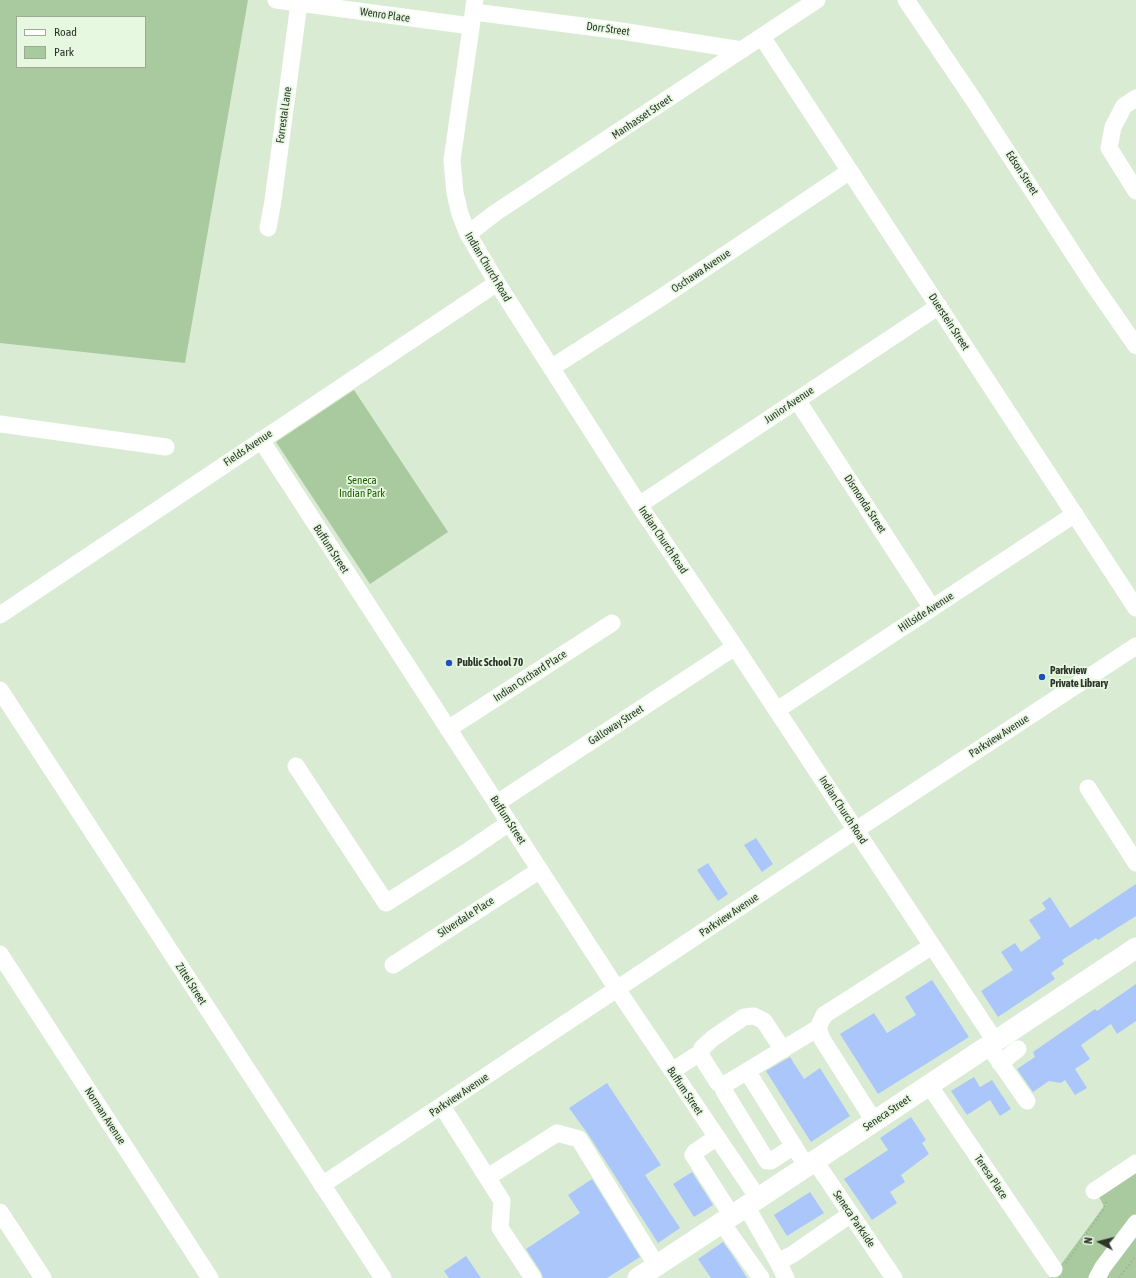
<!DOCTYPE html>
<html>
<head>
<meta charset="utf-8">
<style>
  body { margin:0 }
  #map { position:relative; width:1136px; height:1278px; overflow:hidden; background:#d9ecd3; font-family:"Asap Condensed",sans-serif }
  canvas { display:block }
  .legend { position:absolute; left:16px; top:16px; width:130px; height:52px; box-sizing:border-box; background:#e6f9e0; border:1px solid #9caa97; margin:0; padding:5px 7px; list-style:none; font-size:12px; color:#2c332a }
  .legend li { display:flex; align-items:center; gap:8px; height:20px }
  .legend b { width:20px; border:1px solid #9caa97 }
  .north { position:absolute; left:1080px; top:1222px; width:40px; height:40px; -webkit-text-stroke:3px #e6f9e0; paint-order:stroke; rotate:277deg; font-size:11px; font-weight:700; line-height:16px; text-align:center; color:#2c332a }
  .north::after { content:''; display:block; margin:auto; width:14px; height:18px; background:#2c332a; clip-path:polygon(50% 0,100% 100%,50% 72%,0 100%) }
</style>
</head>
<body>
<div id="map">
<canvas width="1136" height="1278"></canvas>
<ul class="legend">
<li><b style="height:5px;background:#fff"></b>Road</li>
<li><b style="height:11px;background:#a8ca9e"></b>Park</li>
</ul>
<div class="north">N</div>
</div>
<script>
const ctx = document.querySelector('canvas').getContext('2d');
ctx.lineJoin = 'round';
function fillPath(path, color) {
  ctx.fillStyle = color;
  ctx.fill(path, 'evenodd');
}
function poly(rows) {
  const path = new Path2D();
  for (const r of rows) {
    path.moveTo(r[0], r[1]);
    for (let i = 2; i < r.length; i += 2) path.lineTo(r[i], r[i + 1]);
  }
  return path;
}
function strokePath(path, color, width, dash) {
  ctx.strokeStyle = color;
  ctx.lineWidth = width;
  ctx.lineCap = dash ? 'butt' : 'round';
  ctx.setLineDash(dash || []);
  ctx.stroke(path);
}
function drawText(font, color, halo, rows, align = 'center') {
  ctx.font = font + ' "Asap Condensed",sans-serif';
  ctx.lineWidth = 3.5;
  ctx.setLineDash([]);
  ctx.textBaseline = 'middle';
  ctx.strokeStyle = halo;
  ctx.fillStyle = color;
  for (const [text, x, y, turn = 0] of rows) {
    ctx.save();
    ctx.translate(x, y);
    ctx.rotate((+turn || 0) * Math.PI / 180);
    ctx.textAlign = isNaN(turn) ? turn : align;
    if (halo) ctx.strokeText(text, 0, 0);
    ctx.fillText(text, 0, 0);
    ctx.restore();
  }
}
fillPath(poly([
  [0,0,248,0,185,363,0,343],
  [17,17,145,17,145,67,17,67],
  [354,390,448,532,370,584,276,442],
  [1136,1172,1136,1278,1051,1278,1104,1206,1099,1197]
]), '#a8ca9e');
fillPath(poly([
  [756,838,773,864,762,872,744,845],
  [708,863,728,894,718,901,697,870],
  [1136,884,1136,916,1098,940,1096,938,1062,960,1064,964,1051,973,1055,979,998,1017,981,991,1013,970,1001,952,1015,943,1021,952,1041,938,1029,920,1046,909,1042,903,1050,897,1070,928],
  [932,980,969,1037,878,1094,840,1034,874,1013,887,1033,916,1015,905,997],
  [1136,984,1136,1021,1117,1034,1111,1024,1081,1045,1090,1059,1075,1069,1087,1088,1075,1095,1065,1080,1061,1083,1049,1081,1033,1092,1017,1069,1035,1057,1033,1052,1095,1009,1097,1011],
  [790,1057,804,1079,820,1068,850,1116,811,1142,766,1071],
  [974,1077,980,1087,992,1080,1011,1109,1000,1116,990,1100,967,1115,951,1091],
  [607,1083,661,1165,645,1175,680,1228,658,1243,588,1134,569,1108],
  [911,1117,926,1140,922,1143,929,1154,901,1175,905,1182,890,1192,897,1203,872,1220,844,1179,888,1150,880,1138],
  [692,1172,713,1205,694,1217,673,1184],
  [592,1179,640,1257,607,1278,543,1278,541,1272,526,1249,580,1213,568,1195],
  [810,1192,824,1213,787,1236,774,1215],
  [723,1242,733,1256,747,1278,711,1278,698,1259],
  [466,1256,481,1278,449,1278,444,1271]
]), '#aac6fb');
strokePath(poly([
  [1066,1263,1103,1210,1107,1200],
  [1119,1278,1136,1256]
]), '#9cab97', 2, [1, 3]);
strokePath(poly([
  [276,0,471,26],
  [475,0,452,160,455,193,460,214,468,234,497,283,639,505,735,647,995,1041],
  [906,0,973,99,1091,281,1136,346],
  [474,12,621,31,742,50],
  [762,37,1136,608],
  [1136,98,1124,106,1113,127,1109,148,1136,191],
  [268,228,273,201,299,3],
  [468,234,495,213,817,0],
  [551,368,662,297,850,171],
  [797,400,932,608],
  [0,424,166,447],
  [261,440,617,989,758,1198],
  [639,505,939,306],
  [0,615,497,283],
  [0,690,383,1278],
  [777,710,1075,514],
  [448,729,612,623],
  [296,766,386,903,465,853,509,823],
  [1088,788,1136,863],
  [497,803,735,647],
  [0,954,210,1278],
  [393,965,540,870],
  [988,1045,1027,1101],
  [701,1056,702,1048,713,1038,744,1017,754,1016,764,1021,783,1050],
  [1000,1063,1018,1049],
  [672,1071,695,1056,701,1056,718,1083,723,1084,729,1082,818,1028],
  [747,1071,800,1156],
  [723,1084,724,1091,767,1161,771,1161,794,1146],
  [929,1085,1054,1269],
  [442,1106,502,1201,500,1228,533,1278],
  [874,1121,822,1039,818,1028,824,1015,932,946],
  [717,1137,695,1152,693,1155,732,1216],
  [815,1161,894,1278],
  [488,1177,557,1133,579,1139,657,1266],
  [322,1185,856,830,1136,646],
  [1094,1191,1136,1163],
  [746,1206,778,1262,793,1254,851,1214],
  [0,1212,43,1278],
  [722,1223,761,1278],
  [778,1262,786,1278],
  [1097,1278,1103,1267,1136,1223]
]), '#fff', 17);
strokePath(poly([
  [638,1278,1136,948]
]), '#fff', 21);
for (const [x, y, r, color] of [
  [449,663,4,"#2050be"],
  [1042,677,4,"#2050be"]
]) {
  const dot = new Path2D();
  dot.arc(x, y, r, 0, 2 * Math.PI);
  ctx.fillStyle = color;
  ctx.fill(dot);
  strokePath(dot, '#e6f9e0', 1.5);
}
drawText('11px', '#2c332a', '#e6f9e0', [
  ["Wenro Place",385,15,8],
  ["Dorr Street",608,29,8],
  ["Forrestal Lane",284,115,-82],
  ["Manhasset Street",642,117,-34],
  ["Edson Street",1022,173,57],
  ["Indian Church Road",488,267,59],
  ["Oschawa Avenue",701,271,-34],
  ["Duerstein Street",949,322,57],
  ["Junior Avenue",789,405,-34],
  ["Fields Avenue",248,448,-34],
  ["Dismonda Street",865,504,57],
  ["Indian Church Road",663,540,56],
  ["Buffum Street",331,549,57],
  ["Hillside Avenue",926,612,-33],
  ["Indian Orchard Place",530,676,-33],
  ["Galloway Street",616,725,-33],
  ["Parkview Avenue",999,736,-33],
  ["Indian Church Road",843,810,57],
  ["Buffum Street",508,820,57],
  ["Parkview Avenue",729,915,-34],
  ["Silverdale Place",466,917,-33],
  ["Zittel Street",191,984,57],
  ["Buffum Street",685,1091,56],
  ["Parkview Avenue",459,1095,-34],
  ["Seneca Street",887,1113,-34],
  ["Norman Avenue",105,1116,57],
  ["Teresa Place",991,1177,56],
  ["Seneca Parkside",854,1219,56]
]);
drawText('11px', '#1e5c00', '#e6f9e0', [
  ["Seneca",362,481],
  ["Indian Park",362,494]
]);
drawText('bold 11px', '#2c332a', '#e6f9e0', [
  ["Public School 70",457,663],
  ["Parkview",1050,671],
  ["Private Library",1050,684]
], 'left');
</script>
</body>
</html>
